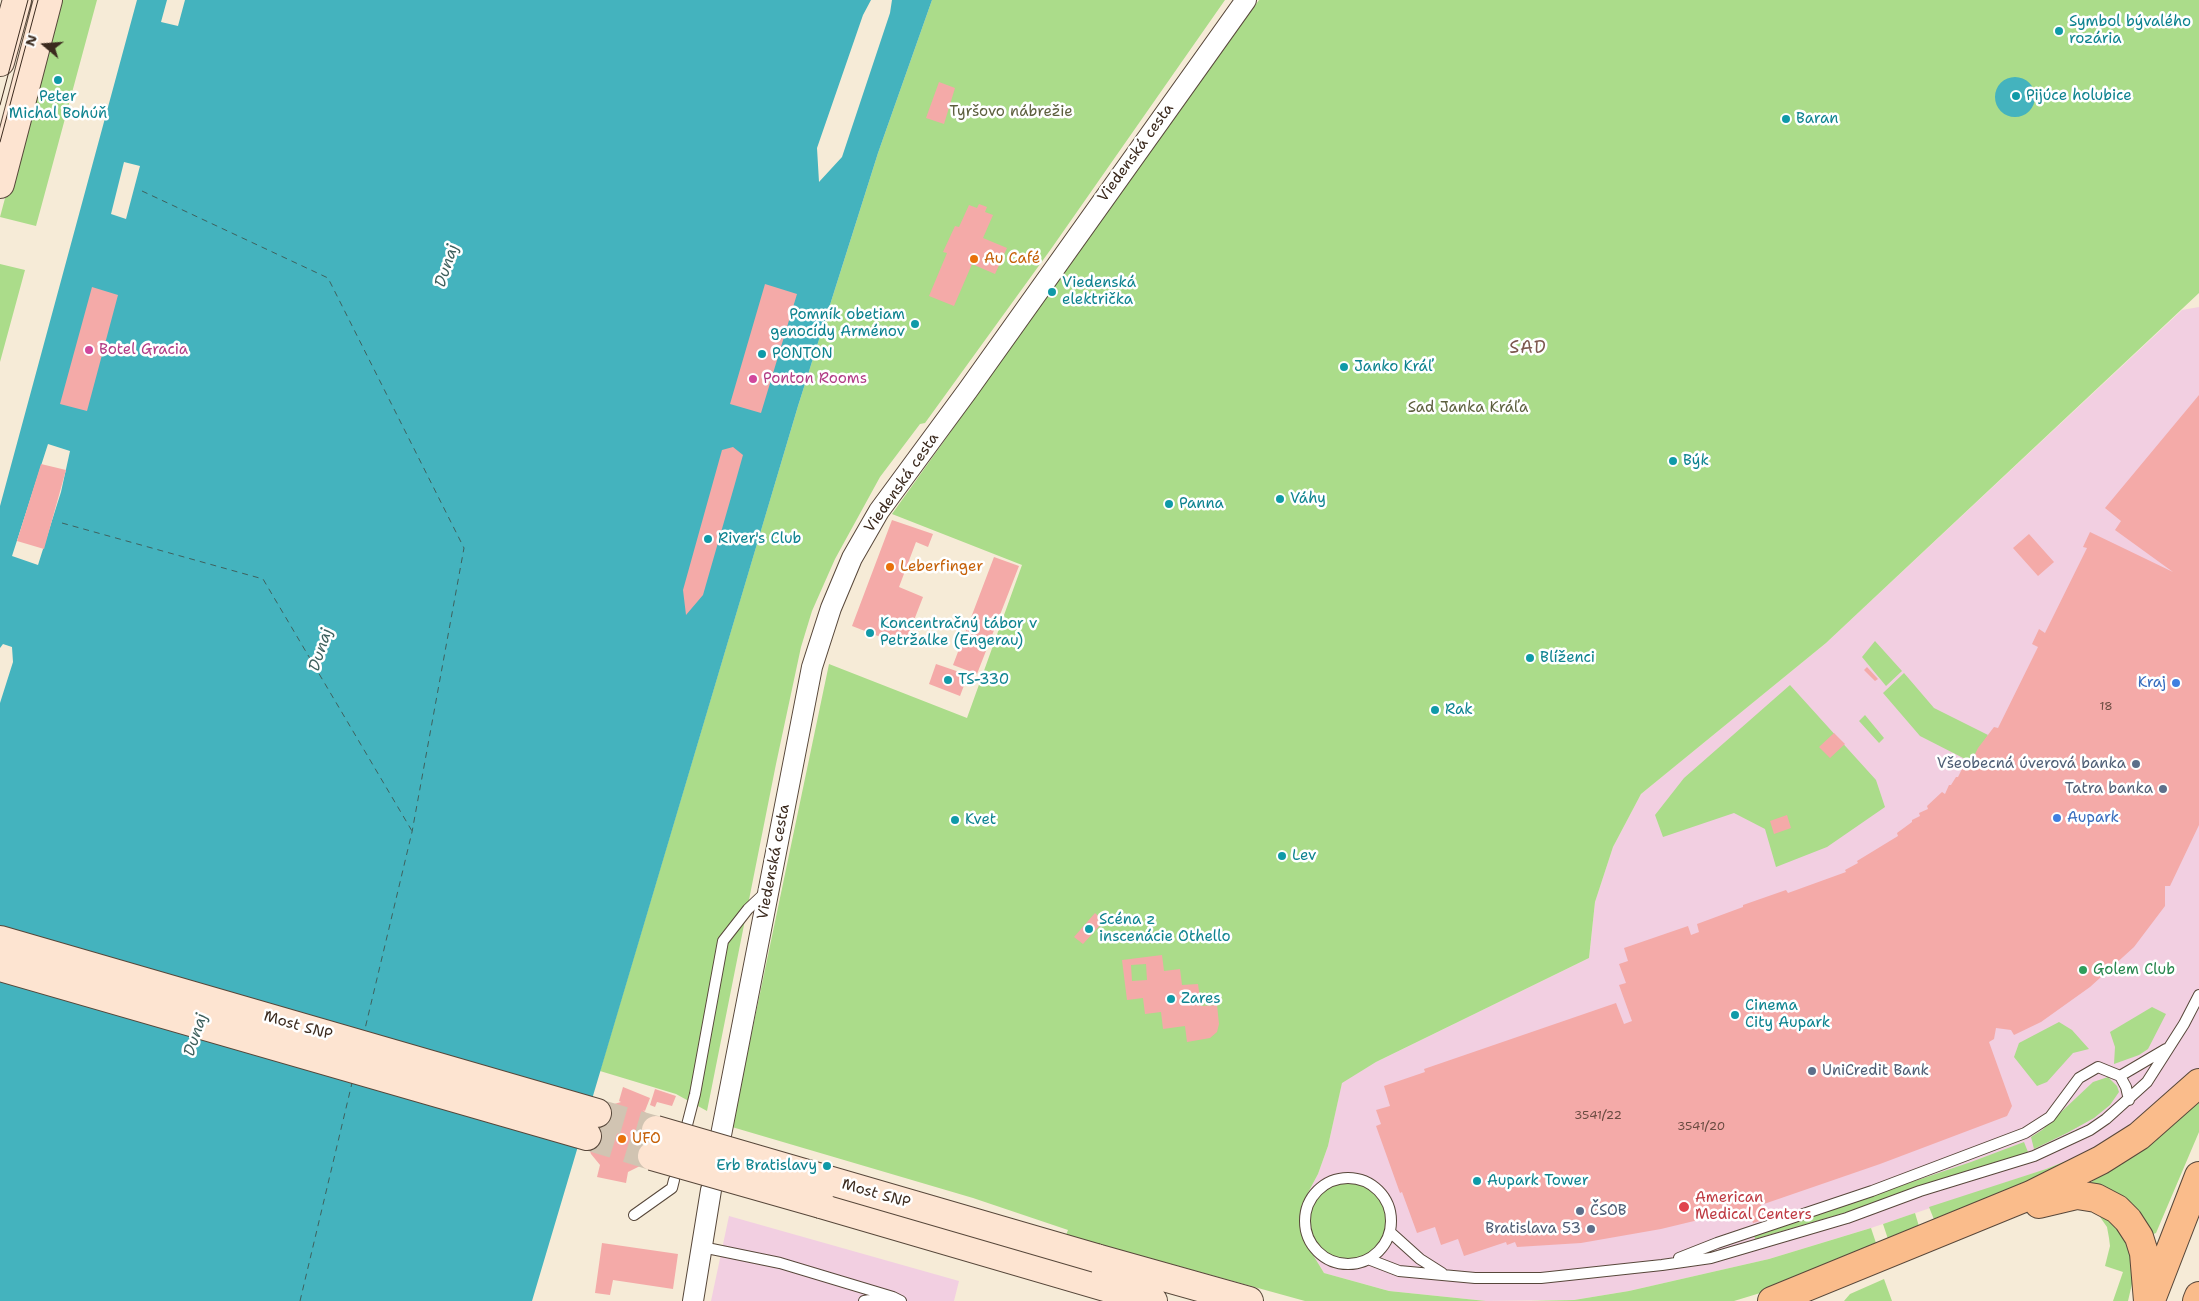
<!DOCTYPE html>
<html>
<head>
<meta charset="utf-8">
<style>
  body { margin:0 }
  #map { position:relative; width:2199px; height:1301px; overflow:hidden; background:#f6ebd7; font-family:"Shantell Sans",sans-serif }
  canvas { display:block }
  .north { position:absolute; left:20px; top:20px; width:50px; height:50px; -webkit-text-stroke:4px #fff; paint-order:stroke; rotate:288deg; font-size:14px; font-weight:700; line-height:20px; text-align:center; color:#3b2a1e }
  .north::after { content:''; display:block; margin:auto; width:18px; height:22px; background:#3b2a1e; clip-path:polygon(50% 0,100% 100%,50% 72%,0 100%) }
</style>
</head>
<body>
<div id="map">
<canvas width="2199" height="1301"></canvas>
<div class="north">N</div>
</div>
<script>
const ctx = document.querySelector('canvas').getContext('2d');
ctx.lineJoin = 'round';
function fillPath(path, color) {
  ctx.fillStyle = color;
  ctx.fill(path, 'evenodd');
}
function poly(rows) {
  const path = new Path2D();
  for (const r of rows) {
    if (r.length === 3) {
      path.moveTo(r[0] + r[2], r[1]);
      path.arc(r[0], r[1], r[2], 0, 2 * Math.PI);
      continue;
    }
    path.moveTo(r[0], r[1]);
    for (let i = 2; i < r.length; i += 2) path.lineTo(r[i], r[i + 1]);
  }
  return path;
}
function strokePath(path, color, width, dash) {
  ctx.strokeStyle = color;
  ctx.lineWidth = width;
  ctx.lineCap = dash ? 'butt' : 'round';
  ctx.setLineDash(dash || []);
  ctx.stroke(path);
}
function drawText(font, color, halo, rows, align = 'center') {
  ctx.font = font + ' "Shantell Sans",sans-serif';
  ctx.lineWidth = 5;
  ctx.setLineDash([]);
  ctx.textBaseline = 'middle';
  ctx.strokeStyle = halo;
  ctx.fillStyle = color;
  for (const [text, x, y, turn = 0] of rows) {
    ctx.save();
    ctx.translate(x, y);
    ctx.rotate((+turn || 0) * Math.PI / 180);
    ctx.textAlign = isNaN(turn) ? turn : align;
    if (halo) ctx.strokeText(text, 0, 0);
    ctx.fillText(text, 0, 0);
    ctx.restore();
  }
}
fillPath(poly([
  [2199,307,2199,1069,2181,1092,2099,1148,2046,1169,1871,1228,1769,1259,1629,1291,1574,1300,1486,1301,1389,1291,1324,1273,1304,1240,1300,1221,1302,1205,1318,1174,1328,1146,1342,1082,1376,1062,1589,958,1595,902,1613,847,1641,794,1826,643,2182,310],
  [729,1216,959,1281,954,1301,711,1301]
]), '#f2cfe1');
fillPath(poly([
  [58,0,97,0,36,226,0,217],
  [932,0,1225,0,1051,249,925,423,920,424,880,477,835,559,812,611,801,647,776,764,707,1111,676,1094,600,1071,798,406,878,153],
  [1259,0,2199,0,2199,293,1826,643,1641,794,1613,847,1595,902,1589,958,1376,1062,1342,1083,1328,1146,1318,1174,1302,1204,1300,1221,1304,1240,1324,1273,1389,1291,1486,1301,1305,1301,1066,1235,1068,1230,973,1198,732,1127,829,664,967,718,1022,565,892,514],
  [0,264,25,270,0,362],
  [1875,641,1902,671,1886,686,1862,657],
  [1904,673,1934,708,1988,735,1971,762,1920,736,1883,693],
  [1790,685,1876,780,1885,807,1827,847,1776,867,1765,829,1734,813,1663,837,1655,815,1684,778],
  [1865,715,1884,738,1879,743,1859,721],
  [2152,1007,2166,1014,2148,1049,2139,1055,2114,1064,2115,1047,2110,1032],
  [2059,1022,2072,1030,2089,1049,2073,1053,2047,1082,2037,1086,2014,1057,2019,1043],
  [2108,1077,2117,1086,2119,1092,2110,1105,2094,1118,2067,1133,2034,1149,2031,1137,2042,1130,2093,1082],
  [2199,1095,2199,1132,2156,1233,2151,1235,2089,1184],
  [2157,1113,2130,1135,2068,1173,1937,1227,1929,1207,2046,1169,2099,1148,2116,1140],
  [2024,1142,2028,1152,1851,1211,1755,1239,1754,1235,1971,1162],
  [1348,1220,39],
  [1915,1213,1921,1233,1890,1245,1883,1224],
  [2100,1217,2109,1219,2115,1226,2132,1251,2134,1275,2128,1301,2113,1301,2123,1272,2105,1266,2110,1246,2109,1238,2107,1227],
  [1871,1228,1878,1249,1780,1287,1734,1301,1531,1301,1574,1300,1629,1291,1769,1259],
  [1884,1279,1892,1301,1844,1301,1850,1294]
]), '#abdc8a');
fillPath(poly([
  [137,0,932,0,878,153,798,406,532,1301,0,1301,0,506],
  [2015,97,20]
]), '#44b3be');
fillPath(poly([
  [167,0,185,0,178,26,161,22],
  [871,0,892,0,890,13,842,157,819,182,817,148,863,15],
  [124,162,140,166,126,219,111,214],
  [48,444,70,451,61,492,38,565,12,556],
  [3,644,12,647,13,662,0,703,0,648]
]), '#f6ebd7');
strokePath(poly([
  [142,191,328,278,464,548,412,832,364,1033],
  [62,523,263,579,412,831],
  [300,1301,352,1083]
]), '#3f615e', 1, [6, 5]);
fillPath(poly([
  [939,82,955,88,944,124,926,118],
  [979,204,987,207,985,212,993,215,983,238,1007,248,995,274,972,264,954,306,929,296,947,253,943,252,955,226,959,227,969,205,977,208],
  [765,284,797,294,761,413,730,404],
  [92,287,118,295,87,411,60,404],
  [2199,395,2199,825,2170,886,2165,886,2165,906,2134,947,2090,987,2041,1022,2014,1035,2011,1030,1996,1028,1994,1039,1989,1042,2012,1106,2007,1116,1880,1164,1761,1205,1766,1219,1753,1223,1748,1208,1661,1229,1581,1243,1517,1247,1515,1242,1507,1245,1506,1242,1464,1256,1458,1239,1441,1245,1435,1227,1417,1233,1402,1192,1400,1193,1376,1126,1381,1124,1376,1110,1390,1106,1384,1086,1425,1072,1424,1069,1616,1003,1624,1024,1632,1021,1619,985,1626,983,1619,964,1628,961,1624,948,1688,926,1691,935,1699,932,1697,924,1743,907,1743,905,1786,890,1788,893,1846,872,1845,870,1858,863,1857,861,1898,836,1897,833,1912,822,1912,820,1920,816,1919,813,1928,809,1927,806,1942,792,1945,794,1949,785,1951,785,1956,777,1958,777,1962,769,1964,770,1969,761,1971,762,1978,748,1994,727,1998,728,2038,647,2032,644,2039,629,2045,633,2087,548,2083,547,2090,532,2173,572,2115,530,2121,521,2105,508],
  [733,447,743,455,734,487,703,595,686,615,683,590,722,450],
  [41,464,66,470,44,549,17,541],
  [892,520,933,534,928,547,916,542,899,587,923,597,904,646,852,626],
  [2029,534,2054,562,2038,576,2013,548],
  [994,557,1019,566,977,674,953,665],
  [936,664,968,675,960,696,929,684],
  [1867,667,1878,679,1875,681,1864,670],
  [1834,733,1845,744,1830,758,1819,747],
  [1787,815,1791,828,1774,834,1770,821],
  [1095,913,1104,921,1083,944,1074,937],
  [1162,955,1164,971,1180,969,1182,985,1198,984,1201,1006,1217,1005,1219,1024,1217,1032,1210,1038,1187,1042,1185,1026,1163,1029,1161,1012,1145,1014,1143,998,1127,1000,1122,960],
  [1146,964,1147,980,1132,981,1131,965],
  [623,1087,650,1098,645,1111,643,1110,651,1118,656,1130,646,1163,628,1172,626,1183,597,1177,600,1165,591,1154,588,1146,604,1107,621,1102,619,1101],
  [655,1089,676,1096,672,1106,657,1102,655,1107,650,1105],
  [602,1243,678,1254,673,1289,613,1280,610,1295,595,1293]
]), '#f4aaa8');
strokePath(poly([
  [597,1113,656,1130],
  [587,1136,652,1156]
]), '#d1c4b2', 28, [28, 14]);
const lane = poly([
  [2120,1076,2166,1049],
  [687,1125,695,1094,723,941,748,909,766,892],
  [1348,1221,43],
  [634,1215,672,1188,674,1180],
  [1390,1232,1420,1259,1442,1273],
  [702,1247,780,1263,893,1297,901,1301],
  [1679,1258,1717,1243,1872,1191,2025,1133,2050,1117,2079,1078,2098,1067,2120,1076,2126,1087,2129,1100],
  [1368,1259,1399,1271,1475,1278,1541,1278,1662,1265,1711,1258,1847,1218,1920,1191,2034,1156,2090,1130,2106,1119,2147,1082,2184,1024,2199,995],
  [864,1301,888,1297]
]);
const street = poly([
  [721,1135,812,667,831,608,852,558,879,511,968,390,1246,0],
  [693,1301,711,1190]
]);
const secondary = poly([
  [0,62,17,0],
  [0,184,48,0],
  [0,940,597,1113],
  [0,967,587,1136],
  [821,1204,1153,1301],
  [1096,1258,1249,1301]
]);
const primary = poly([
  [2039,1204,2077,1195,2096,1198,2117,1209,2128,1220,2139,1237,2144,1253,2148,1301],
  [2151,1300,2199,1176],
  [1772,1301,2031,1195,2101,1160,2139,1136,2199,1083]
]);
const highway = poly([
  [2197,1301,2199,1296]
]);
strokePath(lane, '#57473a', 12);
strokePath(street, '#57473a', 22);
strokePath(secondary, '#57473a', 30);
strokePath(primary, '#57473a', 30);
strokePath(highway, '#57473a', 30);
strokePath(lane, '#fff', 10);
strokePath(street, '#fff', 20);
strokePath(secondary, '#fde4d1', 28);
strokePath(primary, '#fabc8b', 28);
strokePath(highway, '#fabc8b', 28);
strokePath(poly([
  [0,105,28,0],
  [0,142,38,0]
]), '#3b2a1e', 1);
const secondaryBridge = poly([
  [656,1130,1096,1258],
  [652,1156,821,1204]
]);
strokePath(secondaryBridge, '#57473a', 30, []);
strokePath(secondaryBridge, '#fde4d1', 28);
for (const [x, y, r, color] of [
  [2059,31,5,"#0f9aa8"],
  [58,80,5,"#0f9aa8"],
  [2016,96,5,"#0f9aa8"],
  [1786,119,5,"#0f9aa8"],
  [974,259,5,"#e8710a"],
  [1052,292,5,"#0f9aa8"],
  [915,324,5,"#0f9aa8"],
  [89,350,5,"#d1479c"],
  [762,354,5,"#0f9aa8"],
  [1344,367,5,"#0f9aa8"],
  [753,379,5,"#d1479c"],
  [1673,461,5,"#0f9aa8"],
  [1280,499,5,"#0f9aa8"],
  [1169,504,5,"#0f9aa8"],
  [708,539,5,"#0f9aa8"],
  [890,567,5,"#e8710a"],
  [870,633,5,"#0f9aa8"],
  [1530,658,5,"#0f9aa8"],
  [948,680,5,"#0f9aa8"],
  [2176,683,5,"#3f7fe0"],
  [1435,710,5,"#0f9aa8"],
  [2136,764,5,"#5c6f8a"],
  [2163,789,5,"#5c6f8a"],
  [2057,818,5,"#3f7fe0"],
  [955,820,5,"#0f9aa8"],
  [1282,856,5,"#0f9aa8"],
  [1089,929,5,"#0f9aa8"],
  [2083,970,5,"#2e9e5b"],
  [1171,999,5,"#0f9aa8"],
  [1735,1015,5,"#0f9aa8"],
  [1812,1071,5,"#5c6f8a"],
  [622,1139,5,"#e8710a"],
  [827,1166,5,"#0f9aa8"],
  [1477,1181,5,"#0f9aa8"],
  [1684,1207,6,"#e0444e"],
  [1580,1211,5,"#5c6f8a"],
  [1591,1229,5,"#5c6f8a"]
]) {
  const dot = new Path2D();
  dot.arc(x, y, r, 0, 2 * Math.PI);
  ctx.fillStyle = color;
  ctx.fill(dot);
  strokePath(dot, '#fff', 2);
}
drawText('12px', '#694a40', null, [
  ["18",2106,707],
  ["3541/22",1598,1116],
  ["3541/20",1701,1127]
]);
drawText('15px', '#0d838f', '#fff', [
  ["Symbol bývalého",2069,22],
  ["rozária",2069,39],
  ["Pijúce holubice",2026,96],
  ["Peter",58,97,"center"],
  ["Michal Bohúň",58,114,"center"],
  ["Baran",1796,119],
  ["Viedenská",1062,283],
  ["električka",1062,300],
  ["Pomník obetiam",905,315,"right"],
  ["genocídy Arménov",905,332,"right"],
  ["PONTON",772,354],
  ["Janko Kráľ",1354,367],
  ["Býk",1683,461],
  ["Váhy",1290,499],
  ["Panna",1179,504],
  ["River's Club",718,539],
  ["Koncentračný tábor v",880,624],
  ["Petržalke (Engerau)",880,641],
  ["Blíženci",1540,658],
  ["TS-330",958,680],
  ["Rak",1445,710],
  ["Kvet",965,820],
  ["Lev",1292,856],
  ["Scéna z",1099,920],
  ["inscenácie Othello",1099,937],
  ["Zares",1181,999],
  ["Cinema",1745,1006],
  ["City Aupark",1745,1023],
  ["Erb Bratislavy",817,1166,"right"],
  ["Aupark Tower",1487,1181]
], 'left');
drawText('15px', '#5d5f3e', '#fff', [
  ["Tyršovo nábrežie",1011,112],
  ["Sad Janka Kráľa",1468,408]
]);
drawText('15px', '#3b2a1e', '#fff', [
  ["Viedenská cesta",1136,153,-54],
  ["Viedenská cesta",902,483,-55],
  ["Viedenská cesta",774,862,-79],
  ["Most SNP",298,1026,16],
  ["Most SNP",876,1194,16]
]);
drawText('15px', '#c56008', '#fff', [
  ["Au Café",984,259],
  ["Leberfinger",900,567],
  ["UFO",632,1139]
], 'left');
drawText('15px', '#b23c85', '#fff', [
  ["Botel Gracia",99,350],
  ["Ponton Rooms",763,379]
], 'left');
drawText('15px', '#366cbe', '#fff', [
  ["Kraj",2166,683],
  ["Aupark",2067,818,"left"]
], 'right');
drawText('15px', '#4e5e75', '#fff', [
  ["Všeobecná úverová banka",2126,764],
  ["Tatra banka",2153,789],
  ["UniCredit Bank",1822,1071,"left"],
  ["ČSOB",1590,1211,"left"],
  ["Bratislava 53",1581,1229]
], 'right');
drawText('15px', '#27864d', '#fff', [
  ["Golem Club",2093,970]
], 'left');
drawText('15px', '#be3a42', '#fff', [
  ["American",1695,1198],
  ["Medical Centers",1695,1215]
], 'left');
drawText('italic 16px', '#3f615e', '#fff', [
  ["Dunaj",447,266,-72],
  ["Dunaj",321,650,-72],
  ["Dunaj",196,1035,-72]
]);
ctx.letterSpacing = '1px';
drawText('18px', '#7c574e', '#fff', [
  ["SAD",1528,348]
]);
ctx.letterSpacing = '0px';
</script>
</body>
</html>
